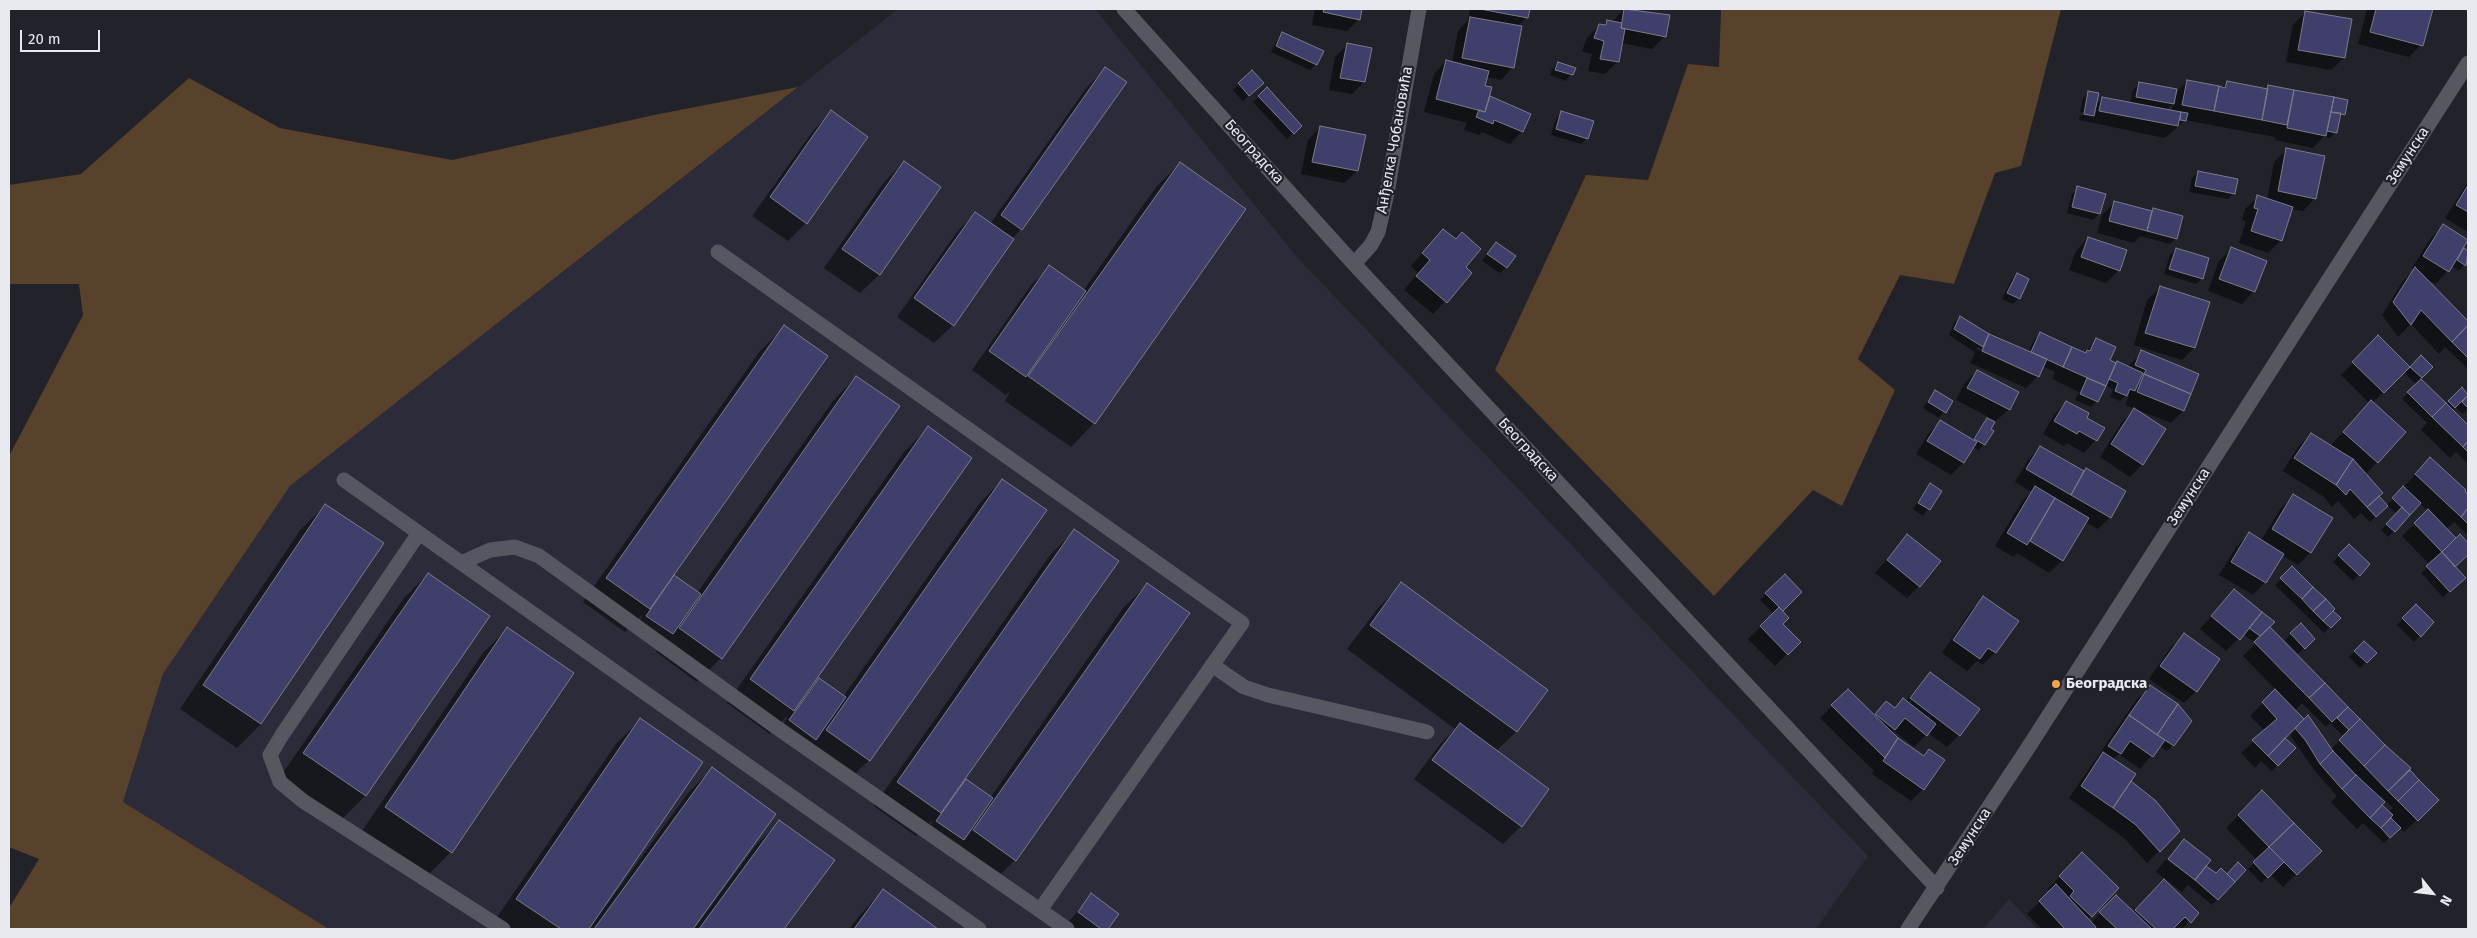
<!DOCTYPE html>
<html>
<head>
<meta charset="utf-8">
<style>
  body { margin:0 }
  #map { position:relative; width:2477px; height:938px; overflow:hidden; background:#21222a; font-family:"Fira Sans",sans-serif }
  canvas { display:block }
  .frame { position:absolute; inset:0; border:10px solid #e9eaf0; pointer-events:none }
  .north { position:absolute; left:2407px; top:868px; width:50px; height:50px; -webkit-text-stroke:4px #21222a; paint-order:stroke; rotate:119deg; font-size:14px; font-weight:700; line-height:20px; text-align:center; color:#e9eaf0 }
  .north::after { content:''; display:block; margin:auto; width:18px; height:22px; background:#e9eaf0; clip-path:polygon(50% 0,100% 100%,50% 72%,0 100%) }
  .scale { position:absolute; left:20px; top:30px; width:80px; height:22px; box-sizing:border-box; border:2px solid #e9eaf0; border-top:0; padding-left:6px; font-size:15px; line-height:18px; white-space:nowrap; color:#e9eaf0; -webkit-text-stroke:4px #21222a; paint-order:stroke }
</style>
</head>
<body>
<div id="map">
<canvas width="2477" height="938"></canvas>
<div class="frame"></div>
<div class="north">N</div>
<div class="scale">20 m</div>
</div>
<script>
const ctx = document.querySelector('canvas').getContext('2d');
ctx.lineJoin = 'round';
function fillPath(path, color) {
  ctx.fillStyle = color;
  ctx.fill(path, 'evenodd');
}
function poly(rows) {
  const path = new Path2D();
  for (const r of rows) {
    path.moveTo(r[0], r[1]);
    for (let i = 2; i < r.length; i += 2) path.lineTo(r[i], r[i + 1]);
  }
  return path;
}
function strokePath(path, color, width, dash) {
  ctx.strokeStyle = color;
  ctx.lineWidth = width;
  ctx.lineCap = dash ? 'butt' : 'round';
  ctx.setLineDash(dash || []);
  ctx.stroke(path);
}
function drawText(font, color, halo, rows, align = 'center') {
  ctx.font = font + ' "Fira Sans",sans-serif';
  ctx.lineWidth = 4.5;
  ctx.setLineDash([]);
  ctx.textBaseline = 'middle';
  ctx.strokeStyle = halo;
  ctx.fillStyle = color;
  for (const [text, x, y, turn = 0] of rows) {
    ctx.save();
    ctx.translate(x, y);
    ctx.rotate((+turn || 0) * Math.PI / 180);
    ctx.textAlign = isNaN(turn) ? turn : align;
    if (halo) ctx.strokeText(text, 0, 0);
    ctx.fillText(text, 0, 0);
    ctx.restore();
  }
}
fillPath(poly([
  [898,9,1095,9,1297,257,1868,856,1816,929,329,929,123,802,163,674,290,486],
  [2009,899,2037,929,1983,929]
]), '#2b2b39');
fillPath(poly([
  [1721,9,2061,9,2021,166,1995,173,1954,284,1900,275,1858,359,1895,390,1842,506,1813,490,1714,596,1495,370,1586,175,1648,180,1688,64,1719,67],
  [189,78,280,128,452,160,654,115,798,87,290,486,163,674,123,802,329,929,9,929,9,908,39,859,9,847,9,456,83,315,79,284,9,284,9,185,81,174]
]), '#59422b');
fillPath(poly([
  [1315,9,1361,9,1359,19,1347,31,1312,25],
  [1470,9,1528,9,1527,17,1517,27,1513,67,1501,80,1486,77,1484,87,1488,96,1529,114,1522,131,1510,144,1482,132,1479,135,1464,130,1467,123,1424,112,1434,74,1446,61,1452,63,1458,31,1468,20],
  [1624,9,1668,16,1665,36,1652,49,1621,43,1617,62,1605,74,1588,71,1592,54,1582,51,1587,38,1600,25,1603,26,1607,21,1612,22],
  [2367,9,2431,9,2421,45,2409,57,2358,44],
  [2305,12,2344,58,2331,70,2286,62,2293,25],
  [1282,34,1316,64,1310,70,1271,52,1277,40],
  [1348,44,1364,82,1352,94,1329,90,1335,57],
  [1558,63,1574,69,1566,81,1550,75,1552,69],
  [1105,69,1021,229,1012,239,953,325,934,343,897,317,957,232,975,213,990,224,1087,87],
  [1251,72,1256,89,1243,101,1233,90],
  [2187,82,2221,88,2227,82,2266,90,2269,87,2346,101,2344,114,2338,120,2336,132,2330,138,2323,137,2313,148,2275,140,2275,137,2185,120,2165,138,2079,120,2080,115,2089,116,2089,114,2080,112,2083,98,2089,92,2095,106,2102,98,2130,104,2133,90,2139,84,2174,94],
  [2173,104,2171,111,2166,110],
  [1267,89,1301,126,1287,139,1253,102],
  [831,112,806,223,788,241,752,216,813,131],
  [1562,113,1587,138,1581,144,1551,135,1556,119],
  [1321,127,1357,171,1344,183,1301,174,1308,140],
  [2286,150,2315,198,2303,211,2291,209,2281,240,2268,253,2239,243,2246,221,2242,220,2245,209,2258,197,2267,200,2274,162],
  [904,162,940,188,879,275,860,293,824,268,885,181],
  [1180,163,1094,423,1071,447,1005,401,1011,390,1006,395,972,370,1031,285,1050,267,1083,291,1156,187],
  [2198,172,2234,193,2228,199,2189,192,2192,178],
  [2468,182,2468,232,2445,218],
  [2078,188,2099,214,2093,220,2067,213,2072,194],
  [2114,203,2151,212,2154,210,2176,238,2170,244,2140,236,2134,243,2097,233,2102,215],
  [2443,226,2468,241,2463,249,2468,252,2468,259,2459,271,2452,266,2436,284,2424,278,2468,323,2464,328,2465,330,2468,327,2467,368,2445,347,2439,354,2411,324,2398,337,2382,315,2403,281,2414,270,2412,268,2431,238],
  [2088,238,2119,270,2106,283,2069,270,2076,251],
  [1431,243,1471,273,1433,314,1404,290,1418,273,1411,266],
  [1496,243,1506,267,1500,273,1482,261],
  [2176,249,2202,278,2196,284,2164,274,2170,255],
  [2231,249,2254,291,2242,304,2208,291,2219,261],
  [2017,274,2019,298,2013,304,2002,299,2011,280],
  [2160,288,2194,348,2182,360,2134,345,2147,300],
  [1960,317,1989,335,2028,353,2034,340,2040,334,2084,353,2097,340,2108,361,2128,367,2142,352,2183,411,2171,423,2125,405,2129,396,2126,395,2120,401,2110,397,2113,389,2105,385,2097,401,2091,407,2075,400,2079,392,2052,379,2055,372,2042,366,2038,376,2026,388,1970,363,1975,352,1949,335,1954,323],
  [1977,347,2034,373,2034,376,1976,349],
  [784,327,669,582,674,577,697,593,833,401,856,377,721,658,697,682,656,652,660,646,635,629,643,614,625,632,583,602,760,351],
  [2378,337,2410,369,2421,357,2431,367,2420,379,2446,405,2462,388,2468,394,2468,409,2463,414,2455,407,2452,410,2468,427,2468,464,2456,452,2450,458,2421,430,2427,423,2402,399,2417,385,2403,372,2372,403,2377,462,2365,475,2374,500,2386,506,2430,459,2468,496,2468,535,2454,522,2446,529,2449,547,2460,536,2468,545,2468,553,2454,567,2464,578,2443,597,2421,573,2430,565,2402,536,2428,511,2420,503,2388,537,2381,530,2397,514,2387,505,2370,522,2361,513,2354,519,2338,501,2332,507,2324,497,2283,471,2298,447,2311,434,2330,446,2370,404,2341,375],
  [1977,371,2009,409,1996,421,1956,400,1964,384],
  [1935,391,1952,401,1939,418,1923,408],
  [2066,402,2085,418,2096,440,2084,453,2067,443,2064,446,2043,434,2054,415],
  [2134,410,2142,464,2130,477,2100,457,2122,422],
  [1987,419,1984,444,1979,450,1973,447,1963,463,1951,475,1916,454,1928,434,1941,421,1972,440],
  [928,428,811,687,819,679,843,697,979,504,1002,480,869,760,845,784,778,733,789,714,770,734,727,703,904,452],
  [2040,447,2084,472,2086,470,2110,517,2098,529,2085,522,2062,560,2049,573,2017,553,2013,557,1995,546,2023,500,2032,492,2015,482,2028,460],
  [1930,485,1940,491,1923,516,1913,509],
  [2294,495,2310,553,2298,565,2282,555,2265,582,2253,595,2219,575,2237,546,2249,534,2261,541,2281,508],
  [325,506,382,544,261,724,237,748,180,709,301,529],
  [1074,531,959,788,966,781,990,798,1123,608,1147,585,1015,860,991,884,925,834,934,819,916,836,874,806,1050,555],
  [1907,536,1919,586,1907,598,1875,573],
  [2349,545,2369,564,2353,581,2333,562],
  [2292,568,2339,618,2324,633,2275,585],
  [428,574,489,616,365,796,341,820,280,777,404,598],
  [1785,575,1800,592,1781,611,1781,624,1799,642,1775,666,1748,639,1774,614,1760,600],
  [1402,584,1546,690,1516,732,1496,751,1521,826,1503,844,1414,779,1441,743,1455,729,1347,649,1378,608],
  [2234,591,2273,622,2253,641,2243,634,2226,651,2200,629],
  [1984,598,2017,621,1995,653,1982,665,1977,661,1967,671,1942,653,1971,610],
  [2416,606,2432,622,2414,642,2397,625],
  [2300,625,2313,639,2298,654,2285,640],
  [507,629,451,852,427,876,362,831,483,653],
  [2270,629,2400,762,2388,789,2390,791,2438,800,2404,832,2399,827,2384,843,2363,823,2357,829,2331,802,2337,796,2314,770,2290,735,2308,717,2330,750,2351,730,2349,728,2342,735,2330,723,2326,727,2302,703,2295,711,2283,738,2294,748,2272,771,2261,761,2255,768,2241,753,2265,731,2250,716,2276,690,2243,656],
  [2381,796,2393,808,2388,812,2382,807,2370,819,2369,817,2383,802,2379,798],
  [2184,635,2196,691,2184,703,2149,679,2171,647],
  [2364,642,2375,653,2360,668,2349,657],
  [1930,673,1959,735,1947,747,1928,733,1914,747,1893,730,1891,733,1923,757,1929,750,1923,789,1911,801,1872,774,1874,771,1820,718,1848,690,1873,715,1886,702,1894,709,1903,699,1906,701],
  [2150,686,2173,745,2167,751,2159,746,2140,769,2119,754,2113,760,2130,781,2179,831,2147,863,2124,838,2069,798,2137,699],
  [640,720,604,904,606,906,688,793,712,769,775,814,691,929,502,929,493,923,616,744],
  [2262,792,2320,851,2283,887,2270,874,2261,883,2248,869,2257,860,2226,828],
  [780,821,833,861,782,929,694,929,756,845],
  [2184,840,2205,866,2216,875,2227,875,2245,870,2212,905,2188,885,2182,892,2156,872,2166,859,2195,881,2195,878,2168,857],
  [2082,854,2117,888,2088,919,2091,923,2116,896,2133,913,2152,893,2198,913,2182,929,2042,929,2027,914,2050,892,2048,889],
  [883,891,935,929,849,929,860,915],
  [1091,895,1117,914,1106,929,1072,929,1066,925]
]), '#0007');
const building = poly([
  [1324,9,1362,9,1360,20,1323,12,1324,9],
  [1480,9,1530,9,1528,18,1480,9],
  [1624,9,1670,15,1666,37,1621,28,1624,9],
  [2376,9,2433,9,2423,46,2370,32,2376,9],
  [2305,11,2352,19,2345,58,2298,50,2305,11],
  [1470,17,1522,26,1514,68,1462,58,1470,17],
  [1607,20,1622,23,1621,28,1625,29,1619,62,1600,59,1604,41,1594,38,1599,24,1606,25,1607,20],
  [1282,32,1324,51,1317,65,1276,46,1282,32],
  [1347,43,1372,48,1365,82,1340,78,1347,43],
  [1446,60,1489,71,1485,86,1492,87,1485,112,1436,99,1446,60],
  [1558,62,1576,68,1573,75,1555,70,1558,62],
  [1105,67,1127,82,1022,230,1001,215,1105,67],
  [1252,70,1264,83,1249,96,1238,83,1252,70],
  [2187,80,2219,86,2214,111,2182,105,2187,80],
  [2227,81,2268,89,2262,120,2214,111,2219,86,2225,88,2227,81],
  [2139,82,2177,89,2174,104,2136,97,2139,82],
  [2268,85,2294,90,2287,125,2262,120,2268,85],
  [1267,87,1302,126,1294,134,1258,96,1267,87],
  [2294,90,2334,97,2326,136,2287,128,2294,90],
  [2088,91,2099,93,2094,116,2084,114,2088,91],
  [1490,96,1531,114,1523,132,1494,120,1493,124,1476,117,1479,110,1485,112,1490,96],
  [2102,97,2181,112,2178,126,2099,111,2102,97],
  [2334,97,2348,100,2345,115,2331,112,2334,97],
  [831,110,868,137,807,224,770,197,831,110],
  [1561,111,1594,121,1588,139,1556,129,1561,111],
  [2181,112,2188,113,2186,121,2180,120,2181,112],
  [2331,112,2341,113,2337,133,2327,131,2331,112],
  [1320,126,1366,135,1358,171,1312,162,1320,126],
  [2286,148,2325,156,2316,199,2278,191,2286,148],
  [904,161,941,187,880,275,842,249,904,161],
  [1180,162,1246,209,1095,424,1028,376,1180,162],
  [2198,171,2238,179,2235,194,2195,186,2198,171],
  [2468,185,2468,212,2456,205,2468,185],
  [2077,186,2106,194,2100,214,2072,207,2077,186],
  [2257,195,2293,207,2282,241,2251,231,2258,209,2254,208,2257,195],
  [2114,201,2152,211,2147,231,2109,221,2114,201],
  [2153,208,2183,216,2177,239,2147,231,2153,208],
  [975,212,1014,239,954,326,914,298,975,212],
  [2443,224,2468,240,2449,272,2423,256,2443,224],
  [1443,229,1456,239,1462,232,1481,249,1466,267,1472,273,1447,303,1416,276,1430,260,1422,253,1443,229],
  [2088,237,2127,250,2120,271,2081,257,2088,237],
  [1496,242,1516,256,1507,268,1487,254,1496,242],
  [2231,247,2267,261,2255,292,2219,279,2231,247],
  [2176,248,2209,258,2203,279,2169,269,2176,248],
  [2464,248,2468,251,2466,266,2457,260,2464,248],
  [1049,265,1086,291,1026,377,989,351,1049,265],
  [2415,267,2468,321,2468,325,2452,342,2421,310,2411,325,2393,302,2415,267],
  [2017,273,2029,279,2020,299,2007,293,2017,273],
  [2160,286,2210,302,2195,348,2145,333,2160,286],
  [1960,316,1989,334,1983,347,1954,329,1960,316],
  [784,325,828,356,650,609,606,578,784,325],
  [2468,325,2468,358,2452,342,2468,325],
  [2040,332,2072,347,2063,367,2031,352,2040,332],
  [1989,334,2047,359,2039,377,1982,351,1989,334],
  [2378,335,2410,367,2384,393,2352,362,2378,335],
  [2096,338,2116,347,2110,360,2116,363,2106,386,2063,367,2072,347,2086,353,2087,350,2090,351,2096,338],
  [2141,350,2199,374,2191,394,2144,374,2146,370,2135,365,2141,350],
  [2421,355,2433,367,2422,378,2410,367,2421,355],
  [2117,361,2143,373,2135,391,2130,389,2127,396,2115,391,2118,383,2109,379,2117,361],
  [1977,370,2019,392,2010,410,1967,388,1977,370],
  [2144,374,2191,394,2184,411,2137,392,2144,374],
  [856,376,900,406,722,659,679,628,856,376],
  [2087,378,2106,386,2098,402,2080,394,2087,378],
  [2421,379,2446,403,2432,417,2407,392,2421,379],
  [2462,387,2468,395,2455,408,2448,401,2462,387],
  [1935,390,1953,401,1946,413,1928,402,1935,390],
  [2468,395,2468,408,2462,402,2468,395],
  [2371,400,2406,432,2378,463,2343,432,2371,400],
  [2066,401,2089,413,2087,418,2105,428,2097,441,2079,431,2077,434,2054,421,2066,401],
  [2446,403,2468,425,2468,441,2463,447,2432,417,2446,403],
  [2134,408,2166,429,2143,465,2111,444,2134,408],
  [1987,418,1995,422,1991,429,1994,431,1985,445,1974,439,1987,418],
  [1940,420,1977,442,1964,463,1927,441,1940,420],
  [928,426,972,458,794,711,750,679,928,426],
  [2311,433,2353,459,2336,485,2294,458,2311,433],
  [2468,441,2468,452,2463,447,2468,441],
  [2040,446,2084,471,2071,495,2026,469,2040,446],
  [2430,457,2466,490,2465,491,2468,495,2468,508,2461,517,2415,474,2430,457],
  [2353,459,2383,493,2367,507,2350,489,2346,495,2336,485,2353,459],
  [2086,468,2126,491,2111,518,2071,495,2086,468],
  [1002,479,1047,510,870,761,826,730,1002,479],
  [1930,483,1942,491,1930,510,1918,503,1930,483],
  [2035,486,2055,498,2027,545,2007,533,2035,486],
  [2403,486,2421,503,2410,515,2392,498,2403,486],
  [2293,494,2333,518,2311,553,2272,529,2293,494],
  [2379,496,2388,506,2376,517,2367,507,2379,496],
  [2055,498,2089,518,2063,561,2030,541,2055,498],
  [325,504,384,543,261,724,203,685,325,504],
  [2402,507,2410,515,2395,532,2386,524,2402,507],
  [2468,508,2468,524,2461,517,2468,508],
  [2428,509,2456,538,2442,552,2414,523,2428,509],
  [1074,529,1119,561,941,813,897,782,1074,529],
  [2249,532,2284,554,2266,583,2231,562,2249,532],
  [1907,534,1941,561,1920,587,1887,560,1907,534],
  [2460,534,2468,543,2468,555,2455,567,2442,552,2460,534],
  [2349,544,2370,564,2360,576,2338,555,2349,544],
  [2442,552,2466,578,2450,592,2426,566,2442,552],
  [2292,566,2313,587,2302,599,2280,578,2292,566],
  [428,573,490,616,366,796,303,753,428,573],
  [1785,574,1802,592,1783,611,1765,593,1785,574],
  [674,575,701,594,673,634,646,616,674,575],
  [1401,582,1548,690,1517,732,1370,625,1401,582],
  [1147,583,1190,613,1016,861,973,830,1147,583],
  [2313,587,2326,599,2313,611,2302,599,2313,587],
  [2234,589,2262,612,2240,640,2211,616,2234,589],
  [1983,596,2019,621,1996,653,1988,648,1980,659,1953,640,1983,596],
  [2326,599,2335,609,2323,621,2313,611,2326,599],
  [2416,604,2434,622,2421,637,2402,618,2416,604],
  [1779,607,1789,618,1783,624,1801,642,1788,655,1760,626,1779,607],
  [2333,611,2341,618,2331,628,2323,621,2333,611],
  [2262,612,2275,622,2260,636,2249,628,2262,612],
  [2301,623,2315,639,2305,649,2290,633,2301,623],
  [507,627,574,673,452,853,385,807,507,627],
  [2270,627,2325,683,2309,698,2254,642,2270,627],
  [2184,633,2220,659,2197,692,2160,666,2184,633],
  [2364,641,2377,653,2367,663,2354,651,2364,641],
  [1930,672,1980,709,1960,736,1910,698,1930,672],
  [819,678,846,697,816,740,789,720,819,678],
  [2325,683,2348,707,2332,722,2309,698,2325,683],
  [2150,685,2178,704,2157,735,2129,715,2150,685],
  [1848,689,1898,738,1885,758,1831,705,1848,689],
  [2275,689,2304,719,2268,756,2252,740,2277,719,2262,702,2275,689],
  [1903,698,1936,724,1927,736,1905,718,1895,730,1875,714,1886,701,1895,708,1903,698],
  [2178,704,2192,721,2174,746,2157,735,2178,704],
  [2348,707,2360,719,2349,730,2337,718,2348,707],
  [2129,715,2165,740,2153,757,2130,741,2121,754,2108,746,2129,715],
  [2308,715,2333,751,2320,764,2306,741,2295,728,2308,715],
  [640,718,703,762,589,929,561,929,516,899,640,718],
  [2360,719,2385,745,2364,766,2339,740,2360,719],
  [1460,723,1549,789,1522,827,1432,760,1460,723],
  [1898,738,1924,756,1929,749,1945,760,1924,790,1883,761,1898,738],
  [2285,738,2296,748,2278,766,2268,756,2285,738],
  [2385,745,2411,768,2388,791,2364,766,2385,745],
  [2333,751,2356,775,2342,789,2320,764,2333,751],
  [2103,752,2136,774,2113,808,2081,786,2103,752],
  [712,767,776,814,693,929,594,929,712,767],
  [2410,770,2419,780,2398,801,2388,791,2410,770],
  [2356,775,2385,802,2370,818,2342,789,2356,775],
  [966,779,993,798,964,840,936,821,966,779],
  [2419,780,2439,800,2418,821,2398,801,2419,780],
  [2131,781,2156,801,2180,831,2160,852,2136,825,2113,808,2131,781],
  [2262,790,2294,823,2269,847,2238,815,2262,790],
  [2382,805,2393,815,2381,828,2370,818,2382,805],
  [2391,818,2401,828,2390,838,2381,828,2391,818],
  [779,820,835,860,784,929,699,929,779,820],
  [2294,823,2322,851,2297,875,2269,847,2294,823],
  [2184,839,2211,860,2195,880,2168,859,2184,839],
  [2269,847,2284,862,2268,878,2253,862,2269,847],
  [2082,852,2119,888,2092,917,2070,896,2074,891,2059,876,2082,852],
  [2238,862,2246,870,2235,882,2227,874,2238,862],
  [2206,866,2216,873,2221,868,2235,882,2218,900,2195,880,2206,866],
  [2164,879,2199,913,2191,923,2185,917,2173,929,2156,929,2135,910,2164,879],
  [2056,884,2096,927,2095,929,2065,929,2039,901,2056,884],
  [883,889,938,929,854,929,883,889],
  [1091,893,1119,914,1108,929,1101,929,1078,912,1091,893],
  [2116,895,2152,929,2117,929,2099,912,2116,895]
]);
fillPath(building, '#403f6c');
strokePath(building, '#7b7c87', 1);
strokePath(poly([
  [718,252,1242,623,1040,910],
  [344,480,979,929],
  [419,533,282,735,270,755,280,782,303,801,503,929],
  [461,563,490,550,515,547,539,556,776,727,1067,929],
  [1212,665,1244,687,1268,695,1427,732]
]), '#565761', 15);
strokePath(poly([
  [1124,9,1354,264,1937,888],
  [1354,264,1371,245,1378,232,1387,193,1419,9],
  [1908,929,2026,751,2468,63]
]), '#565761', 15);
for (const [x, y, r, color] of [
  [2056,684,5,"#f7a248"]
]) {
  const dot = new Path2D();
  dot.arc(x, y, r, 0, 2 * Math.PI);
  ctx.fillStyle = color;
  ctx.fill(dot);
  strokePath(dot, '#21222a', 2);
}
drawText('15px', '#e9eaf0', '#21222a', [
  ["Анђелка Чобановића",1395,140,-80],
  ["Београдска",1254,152,48],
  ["Земунска",2408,156,-57],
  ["Београдска",1528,450,47],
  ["Земунска",2189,497,-57],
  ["Земунска",1970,837,-57]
]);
drawText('bold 15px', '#e9eaf0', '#21222a', [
  ["Београдска",2066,684]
], 'left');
</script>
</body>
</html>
